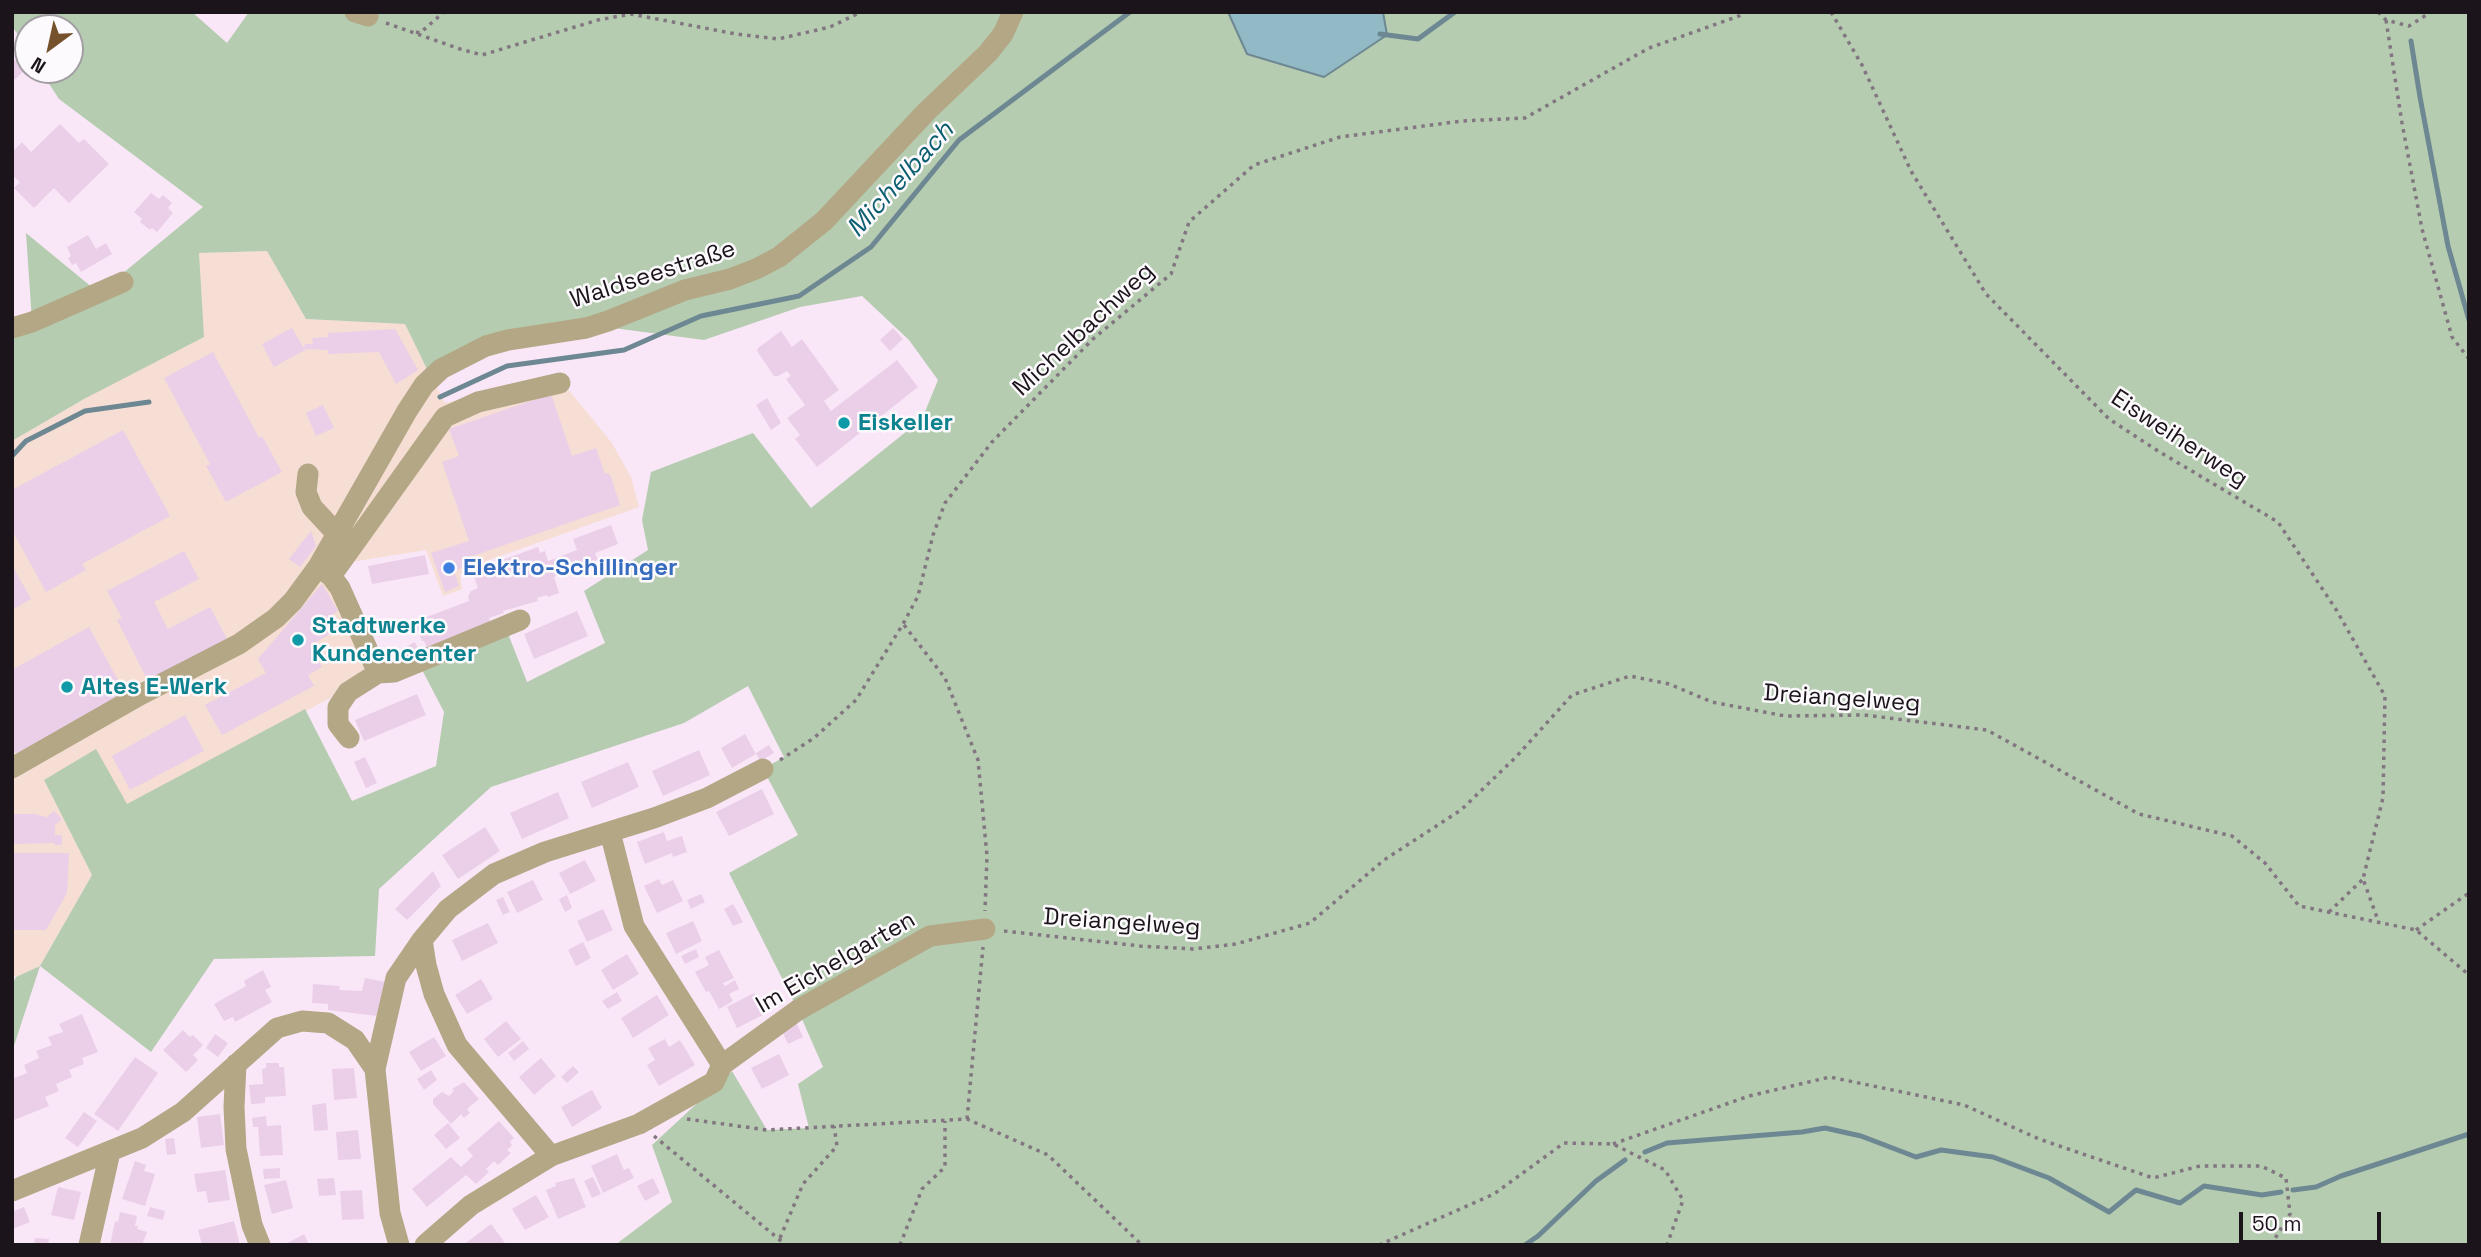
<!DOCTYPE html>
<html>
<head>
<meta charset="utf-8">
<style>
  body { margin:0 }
  #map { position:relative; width:2481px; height:1257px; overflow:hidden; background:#f9e7f8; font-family:"Space Grotesk",sans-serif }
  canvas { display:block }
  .frame { position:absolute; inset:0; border:14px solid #1b151b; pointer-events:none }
  .north { position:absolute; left:14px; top:14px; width:70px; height:70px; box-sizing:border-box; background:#fdfafd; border:2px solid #a39ea3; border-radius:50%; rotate:213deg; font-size:19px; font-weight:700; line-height:28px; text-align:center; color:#1b151b }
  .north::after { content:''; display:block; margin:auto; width:24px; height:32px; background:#75522b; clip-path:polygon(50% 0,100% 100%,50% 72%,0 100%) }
  .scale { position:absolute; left:2239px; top:1212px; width:142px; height:32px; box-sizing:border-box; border:4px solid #1b151b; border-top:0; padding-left:9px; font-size:21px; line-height:24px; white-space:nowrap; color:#1b151b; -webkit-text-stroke:5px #fdfafd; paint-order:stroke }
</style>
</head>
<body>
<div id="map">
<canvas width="2481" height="1257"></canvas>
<div class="frame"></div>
<div class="north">N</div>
<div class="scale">50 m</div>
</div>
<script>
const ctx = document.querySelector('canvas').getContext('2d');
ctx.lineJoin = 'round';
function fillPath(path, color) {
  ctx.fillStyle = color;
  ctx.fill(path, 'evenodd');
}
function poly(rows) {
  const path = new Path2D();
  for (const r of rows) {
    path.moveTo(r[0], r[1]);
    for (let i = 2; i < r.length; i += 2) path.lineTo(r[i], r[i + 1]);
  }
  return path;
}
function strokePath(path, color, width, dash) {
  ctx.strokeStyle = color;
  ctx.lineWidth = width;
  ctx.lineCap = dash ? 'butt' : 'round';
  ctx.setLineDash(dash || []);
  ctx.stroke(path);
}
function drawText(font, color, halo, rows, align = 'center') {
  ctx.font = font + ' "Space Grotesk",sans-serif';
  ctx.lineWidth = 5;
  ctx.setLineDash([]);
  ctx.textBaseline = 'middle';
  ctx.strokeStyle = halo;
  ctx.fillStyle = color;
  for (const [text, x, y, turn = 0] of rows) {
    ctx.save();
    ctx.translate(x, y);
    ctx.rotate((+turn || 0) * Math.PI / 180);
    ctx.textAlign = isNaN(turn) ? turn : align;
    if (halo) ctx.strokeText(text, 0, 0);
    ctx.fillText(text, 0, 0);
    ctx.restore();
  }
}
fillPath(poly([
  [267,251,306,319,405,324,445,403,559,378,612,443,631,477,639,507,475,565,460,574,462,589,443,596,426,550,352,562,346,559,340,588,378,673,127,805,44,780,92,875,40,966,16,977,12,974,12,441,84,399,198,253]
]), '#f6ded4');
fillPath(poly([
  [12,12,192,12,227,43,249,12,1228,12,1247,54,1387,35,1383,12,2469,12,2469,1245,615,1245,672,1202,652,1145,732,1071,767,1130,809,1128,798,1084,823,1067,798,1010,729,873,798,835,763,769,784,757,748,686,684,723,491,787,379,889,375,956,214,959,151,1052,40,966,12,1052,12,985,16,977,40,966,92,875,44,780,96,749,127,804,305,709,352,801,436,766,444,712,418,662,505,626,527,682,605,643,584,591,648,550,642,520,651,472,753,433,811,508,922,419,938,380,909,340,862,296,800,307,704,340,583,324,427,369,405,324,306,319,267,251,199,253,204,337,84,399,12,441,12,328,32,321,26,233,99,293,203,207,59,99,40,70,70,70,70,28,28,28,28,50,12,26]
]), '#b5ccb0');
const water = poly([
  [1228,12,1383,12,1387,35,1324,77,1247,54,1228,12]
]);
fillPath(water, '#91bac6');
strokePath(water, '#6e8893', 2);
strokePath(poly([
  [1380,34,1418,39,1455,12],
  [2411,41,2420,97,2448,246,2469,320],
  [440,397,507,366,624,350,701,316,799,296,871,247,959,140,1130,12],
  [12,456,26,441,85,411,149,402],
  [1645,1152,1667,1143,1802,1132,1825,1128,1861,1136,1916,1157,1941,1150,1993,1157,2049,1178,2109,1212,2136,1190,2180,1203,2204,1186,2262,1195,2281,1192],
  [2293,1190,2316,1187,2341,1176,2469,1134],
  [1525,1245,1538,1236,1596,1181,1625,1160]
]), '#6e8893', 5);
fillPath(poly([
  [12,57,25,70,12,82],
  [60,124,79,143,84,139,109,164,69,203,54,188,34,208,14,188,20,182,12,175,12,152,22,142,31,152],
  [151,193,159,199,163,195,172,203,168,208,173,213,157,232,152,228,150,230,140,222,142,219,134,212],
  [88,235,96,249,106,243,112,254,81,272,76,263,72,265,68,258,71,256,67,247],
  [292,328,305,350,274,367,262,344],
  [893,328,903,339,890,351,880,340],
  [395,329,418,370,396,384,379,352,328,354,328,350,304,349,305,344,313,344,312,338,328,337,328,333],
  [781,331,792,347,802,339,839,390,824,401,831,411,897,360,918,387,817,467,795,439,800,435,787,418,805,405,786,379,791,376,787,371,778,376,774,376,757,351,758,348],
  [213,352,259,438,262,436,282,472,226,502,206,466,210,464,164,378],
  [551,394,572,456,596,448,605,474,608,473,611,477,620,505,467,558,470,565,454,571,459,586,445,592,431,553,469,541,442,462,459,456,449,429],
  [767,398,781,423,771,430,756,405],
  [323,405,334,428,316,436,306,413],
  [123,430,170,516,82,564,86,570,46,592,12,530,12,490],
  [611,525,618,544,595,553,598,560,554,577,559,593,548,597,547,595,537,598,538,601,503,611,504,613,489,618,491,624,427,648,424,641,422,641,416,626,425,622,424,618,469,601,468,597,471,591,478,588,474,577,496,569,494,563,538,547,540,553,545,551,548,561,577,550,573,539],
  [311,531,316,546,300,567,289,559],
  [184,551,199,579,154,602,168,629,210,607,227,639,148,681,117,620,122,618,107,591],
  [425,555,429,574,372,584,368,566],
  [12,565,31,599,12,610],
  [322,584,338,611,324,620,331,633,310,646,322,667,308,675,314,686,222,735,205,705,266,673,258,659],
  [577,611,588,636,534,659,524,634],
  [89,627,125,693,16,754,12,748,12,670],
  [415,642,419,651,405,658,401,649],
  [417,694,426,715,364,741,355,720],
  [185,715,204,751,130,790,112,756],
  [745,734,756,754,732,768,721,748],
  [769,745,774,753,760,761,756,753],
  [699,750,710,775,663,796,652,771],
  [365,757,377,783,366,788,354,762],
  [628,762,639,787,592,808,581,782],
  [762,789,774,814,729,836,716,812],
  [558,792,569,818,522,839,510,813],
  [54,811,62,819,55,825,55,835,62,835,62,845,55,845,54,843,12,844,12,814,34,814,47,817],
  [485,827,500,851,458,879,442,855],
  [664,832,667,841,682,836,687,852,673,857,672,853,645,864,637,842],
  [12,853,69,853,67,893,46,930,12,930],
  [585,860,596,881,570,894,559,873],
  [433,871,441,886,407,920,395,909],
  [659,879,662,885,673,880,683,901,657,913,644,886],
  [533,880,543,900,517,913,507,892],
  [701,894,705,902,691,909,687,900],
  [567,895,572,908,565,912,559,899],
  [503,897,510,912,503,915,496,900],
  [733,904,743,922,733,926,724,909],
  [603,909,613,930,587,942,577,921],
  [693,921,702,941,676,954,666,933],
  [488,923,498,943,462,961,452,940],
  [583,942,591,958,576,966,568,950],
  [696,949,699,957,685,964,681,956],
  [719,950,734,978,723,983,725,986,735,980,739,989,729,994,733,1001,719,1009,709,991,706,992,695,972,709,965,705,957],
  [627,954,639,974,613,990,601,970],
  [263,970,271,987,265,990,272,1002,235,1022,233,1017,224,1021,214,1004,246,986,244,981],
  [365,978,386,982,377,1016,328,1010,328,1004,312,1003,313,984,340,986,339,990,362,991],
  [481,979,493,999,467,1014,455,995],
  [617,992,622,1001,608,1009,602,1001],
  [754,993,765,1014,737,1028,727,1007],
  [657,995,669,1015,633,1038,621,1018],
  [82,1014,98,1052,82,1058,84,1064,69,1070,72,1077,56,1084,59,1091,45,1097,49,1106,14,1120,12,1079,27,1073,24,1065,39,1058,36,1051,52,1045,48,1037,63,1032,59,1024],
  [506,1021,521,1039,498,1057,484,1039],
  [796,1022,803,1037,788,1044,781,1029],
  [183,1030,190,1037,193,1035,203,1045,193,1055,198,1060,186,1072,163,1050],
  [215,1034,228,1043,218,1057,206,1048],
  [434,1037,446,1056,421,1071,409,1052],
  [665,1039,669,1047,680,1040,695,1065,659,1086,647,1065,655,1060,648,1048],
  [523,1041,529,1049,514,1061,508,1053],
  [779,1054,789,1075,762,1089,751,1068],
  [135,1057,158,1073,118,1131,94,1114],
  [541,1058,556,1076,534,1095,519,1077],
  [266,1063,279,1063,279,1067,284,1067,286,1096,265,1097,265,1103,251,1104,249,1085,263,1084,262,1069,266,1068],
  [573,1066,579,1072,567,1083,561,1077],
  [354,1068,357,1098,334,1100,332,1069],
  [431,1070,437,1080,424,1090,417,1079],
  [464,1082,479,1099,467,1109,470,1113,464,1118,461,1114,451,1124,433,1104,433,1099,442,1092,449,1096,454,1091,452,1089],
  [592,1090,602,1108,572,1127,561,1107],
  [326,1103,328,1130,314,1131,312,1105],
  [84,1112,97,1121,78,1147,65,1138],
  [220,1114,224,1145,201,1148,197,1117],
  [266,1116,267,1126,281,1125,283,1155,260,1156,258,1127,253,1127,252,1118],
  [499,1121,514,1138,510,1142,512,1145,507,1150,511,1153,498,1165,494,1161,486,1169,489,1172,476,1184,466,1175,427,1207,412,1189,451,1157,461,1167,473,1156,467,1149],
  [448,1123,460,1138,446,1149,434,1135],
  [358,1130,361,1159,338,1160,336,1132],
  [174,1138,176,1154,167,1155,165,1139],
  [617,1154,624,1170,629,1168,634,1178,603,1193,591,1166],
  [135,1161,146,1165,144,1171,155,1174,145,1206,122,1199],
  [280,1168,280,1178,264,1179,263,1169],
  [225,1170,230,1200,208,1203,206,1191,197,1192,194,1174],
  [593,1177,601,1194,592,1198,584,1181],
  [334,1178,336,1195,319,1196,317,1179],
  [574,1178,586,1207,558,1219,546,1190,556,1186,555,1183],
  [653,1178,660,1193,645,1201,637,1186],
  [286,1180,293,1208,272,1214,264,1185],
  [58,1187,81,1192,74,1220,51,1215],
  [362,1190,364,1219,342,1220,340,1191],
  [536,1195,549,1217,525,1230,512,1209],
  [24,1207,30,1222,12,1229,12,1212],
  [150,1207,165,1211,163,1220,147,1216],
  [120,1212,137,1216,135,1226,138,1226,137,1229,147,1232,143,1242,148,1245,110,1245,115,1221,118,1222],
  [234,1221,240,1245,202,1245,198,1230],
  [491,1224,505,1243,502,1245,463,1245],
  [304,1234,309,1245,284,1245],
  [35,1238,49,1239,48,1245,34,1245]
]), '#ebcfe9');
strokePath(poly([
  [1831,12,1862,65,1911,171,1986,294,2109,419,2158,451,2278,522,2337,611,2385,696,2383,798,2363,879,2379,923],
  [2378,12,2386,20,2409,26,2431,12],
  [2386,20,2402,123,2422,229,2452,337,2469,359],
  [386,23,460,49,482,55,598,20,631,14,736,34,778,39,830,27,861,12],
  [416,32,420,33,444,12],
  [904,625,945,678,978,760,987,856,985,911],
  [780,760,814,738,856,700,903,624,918,596,933,535,945,503,992,442,1093,339,1171,274,1189,222,1254,165,1340,137,1462,121,1525,118,1649,48,1739,16,1744,12],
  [2329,912,2363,879],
  [2416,930,2469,893],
  [1004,931,1140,946,1193,949,1236,944,1310,923,1384,860,1461,810,1516,757,1572,695,1630,676,1669,684,1712,702,1785,716,1864,715,1987,730,2139,814,2232,836,2265,863,2299,906,2416,930,2469,975],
  [687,1119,767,1130,967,1119,1048,1155,1142,1245],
  [967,1119,983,947],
  [654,1136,786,1245],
  [1613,1144,1749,1096,1830,1077,1964,1105,2039,1139,2153,1178,2200,1166,2261,1166,2286,1178,2290,1214,2271,1245],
  [780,1238,803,1184,837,1146,834,1126],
  [900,1245,922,1189,945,1167,945,1121],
  [1379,1245,1494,1194,1564,1143,1613,1144,1665,1170,1683,1200,1667,1245]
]), '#827681', 3.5, [3.5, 5]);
strokePath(poly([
  [355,12,368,16],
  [12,328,32,322,123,282],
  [308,474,306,492,312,507,337,534],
  [320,568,331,576,340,588,378,673,348,692,338,707,338,724,349,738],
  [331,576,445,417,478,402,560,383],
  [378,673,394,672,520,620],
  [12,768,140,695,239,644,276,618,293,601,318,567,407,411,424,385,441,369,486,346,508,340,586,328,608,321,685,290,730,279,756,269,779,257,824,221,926,112,988,53,1003,34,1013,12],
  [610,832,634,926,722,1065],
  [422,940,426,965,434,994,457,1045,551,1156],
  [236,1064,234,1107,236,1149,252,1225,260,1245],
  [375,1069,396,978,422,940,448,909,494,874,545,852,654,818,707,798,763,769],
  [12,1191,142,1138,183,1112,277,1028,302,1021,328,1023,355,1040,375,1069,390,1213,399,1245],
  [89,1245,110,1152],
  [425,1245,471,1205,551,1156,639,1124,714,1082,722,1065,798,1010,930,936,985,929]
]), '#b3a785', 21);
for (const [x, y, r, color] of [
  [844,423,7,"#0f9aa8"],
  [449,568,7,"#3f7fe0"],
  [298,640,7,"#0f9aa8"],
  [67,687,7,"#0f9aa8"]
]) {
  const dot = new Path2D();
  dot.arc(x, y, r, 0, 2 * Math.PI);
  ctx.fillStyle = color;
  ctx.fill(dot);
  strokePath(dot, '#fdfafd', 2.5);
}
drawText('24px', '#1b151b', '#fdfafd', [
  ["Waldseestraße",653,275,-18],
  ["Michelbachweg",1084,330,-43],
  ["Eisweiherweg",2179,439,33],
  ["Dreiangelweg",1842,699,4],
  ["Dreiangelweg",1122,923,4],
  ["Im Eichelgarten",836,963,-30]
]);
drawText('bold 24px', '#0d838f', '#fdfafd', [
  ["Eiskeller",858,423],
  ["Stadtwerke",312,626],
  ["Kundencenter",312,654],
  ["Altes E-Werk",81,687]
], 'left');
drawText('bold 24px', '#366cbe', '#fdfafd', [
  ["Elektro-Schillinger",463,568]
], 'left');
drawText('italic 26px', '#0a5e70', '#fdfafd', [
  ["Michelbach",901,180,-48]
]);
</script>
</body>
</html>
